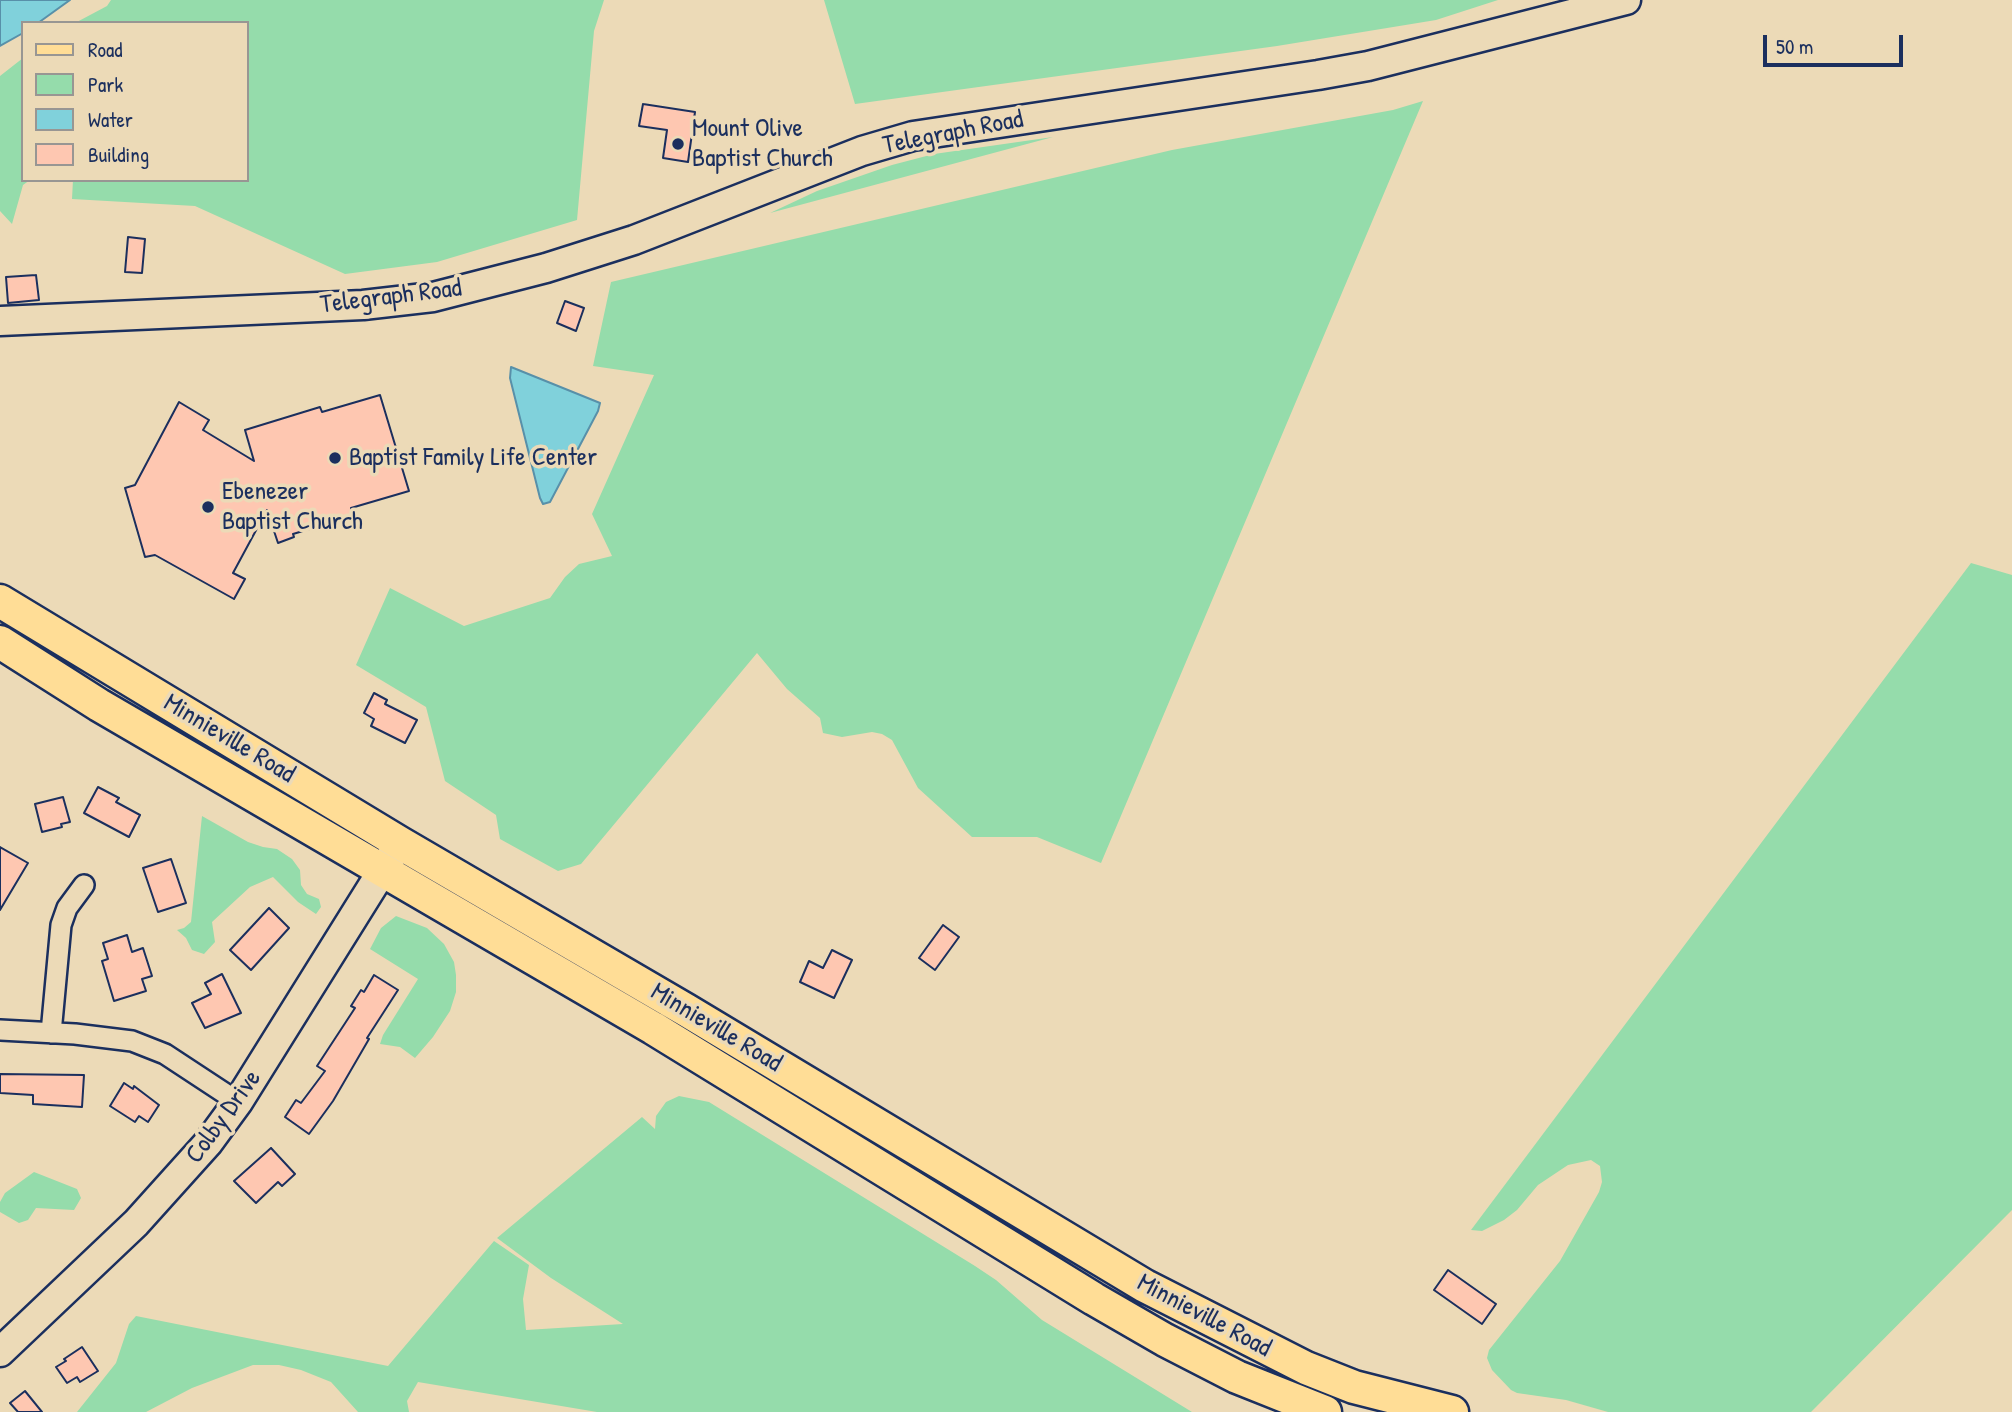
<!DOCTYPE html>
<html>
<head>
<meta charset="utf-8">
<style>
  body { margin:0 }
  #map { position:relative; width:2012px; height:1412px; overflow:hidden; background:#ecdab7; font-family:"Patrick Hand",sans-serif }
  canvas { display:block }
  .legend { position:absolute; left:21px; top:21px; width:228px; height:161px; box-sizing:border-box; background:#ecdab7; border:2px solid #989693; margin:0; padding:9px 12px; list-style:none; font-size:21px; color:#1b2f5e }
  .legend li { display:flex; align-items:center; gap:14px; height:35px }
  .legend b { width:35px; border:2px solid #989693 }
  .scale { position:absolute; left:1763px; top:35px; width:140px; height:32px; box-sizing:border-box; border:4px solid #1b2f5e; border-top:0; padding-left:9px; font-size:21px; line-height:24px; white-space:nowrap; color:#1b2f5e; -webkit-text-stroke:5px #ecdab7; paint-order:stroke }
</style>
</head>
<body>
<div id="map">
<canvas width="2012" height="1412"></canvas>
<ul class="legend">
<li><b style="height:9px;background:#ffdd96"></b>Road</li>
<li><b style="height:19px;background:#95dcab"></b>Park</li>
<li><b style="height:19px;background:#80d1db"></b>Water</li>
<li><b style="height:19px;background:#fec7b1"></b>Building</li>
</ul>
<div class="scale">50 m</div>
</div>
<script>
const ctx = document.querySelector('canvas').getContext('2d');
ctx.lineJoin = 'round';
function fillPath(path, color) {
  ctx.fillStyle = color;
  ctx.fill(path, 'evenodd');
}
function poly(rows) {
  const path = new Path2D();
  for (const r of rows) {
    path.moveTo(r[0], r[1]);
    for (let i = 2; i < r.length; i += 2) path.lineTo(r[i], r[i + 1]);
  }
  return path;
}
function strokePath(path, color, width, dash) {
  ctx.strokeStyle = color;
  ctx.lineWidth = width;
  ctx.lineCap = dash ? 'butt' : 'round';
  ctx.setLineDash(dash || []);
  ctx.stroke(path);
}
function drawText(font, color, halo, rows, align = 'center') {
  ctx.font = font + ' "Patrick Hand",sans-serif';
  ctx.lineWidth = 7;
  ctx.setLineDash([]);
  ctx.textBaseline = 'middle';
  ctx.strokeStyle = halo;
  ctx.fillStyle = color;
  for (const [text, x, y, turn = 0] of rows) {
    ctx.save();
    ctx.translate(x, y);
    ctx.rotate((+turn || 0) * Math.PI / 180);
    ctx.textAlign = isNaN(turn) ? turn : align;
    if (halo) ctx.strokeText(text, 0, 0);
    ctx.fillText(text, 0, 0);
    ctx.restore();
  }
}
fillPath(poly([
  [111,0,604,0,594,31,577,220,437,262,345,274,195,206,72,199,73,180,247,180,247,23,75,23,107,6],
  [824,0,1498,0,1436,20,1277,46,855,104],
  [23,58,23,180,30,180,23,185,12,224,0,211,0,76],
  [1423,101,1101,863,1037,837,972,837,918,788,892,740,882,734,872,732,842,737,823,733,820,718,787,689,757,653,581,864,558,871,500,839,496,815,445,781,426,707,356,665,390,588,464,626,550,598,565,577,579,564,612,556,592,514,654,375,593,366,611,282,1172,150,1393,110],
  [1053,137,770,213,817,191,892,165,934,154],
  [1971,563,2012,575,2012,1210,1811,1412,1608,1412,1566,1400,1517,1393,1511,1390,1492,1370,1487,1358,1489,1350,1560,1261,1599,1192,1602,1182,1600,1166,1591,1160,1568,1165,1538,1185,1517,1210,1504,1220,1482,1231,1471,1230],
  [202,816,248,842,263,847,277,849,292,859,300,870,301,885,307,894,319,899,321,907,316,914,298,902,273,877,250,887,212,922,215,942,204,954,192,950,186,938,177,930,184,928,191,922],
  [396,916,427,928,444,944,454,962,456,975,456,992,450,1011,433,1037,415,1058,400,1047,380,1044,383,1035,418,979,370,949,381,928],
  [679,1096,709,1102,975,1266,996,1280,1042,1320,1192,1412,597,1412,418,1382,407,1401,409,1412,358,1412,331,1382,301,1370,279,1365,253,1365,192,1388,146,1412,77,1412,116,1363,129,1324,136,1316,388,1366,494,1241,529,1265,523,1299,526,1330,623,1324,551,1278,497,1238,642,1117,655,1129,656,1116,666,1102],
  [34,1172,77,1189,81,1198,74,1210,36,1208,28,1220,19,1223,0,1212,0,1202,5,1193]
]), '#95dcab');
const water = poly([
  [0,0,70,0,38,23,23,23,23,33,0,46,0,0],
  [511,367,600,403,598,411,550,502,543,504,540,498,510,378,511,367]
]);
fillPath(water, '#80d1db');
strokePath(water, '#5890a9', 2);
const building = poly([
  [643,104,695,112,688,162,663,158,667,130,639,126,643,104],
  [128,237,145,239,142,273,125,272,128,237],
  [36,275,39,300,8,303,6,277,36,275],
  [565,301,584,308,576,331,557,323,565,301],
  [380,395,409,491,351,508,353,516,293,534,294,537,278,543,267,510,233,573,245,579,234,599,155,555,145,557,125,488,135,485,179,402,209,420,203,430,254,461,245,430,320,407,322,412,380,395],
  [374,693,387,700,385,704,417,720,405,743,371,726,374,719,364,713,374,693],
  [98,787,119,798,116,802,140,815,129,837,84,813,98,787],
  [63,797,70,822,61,824,62,827,42,832,35,804,63,797],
  [0,847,28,863,0,910,0,847],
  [171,859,186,903,158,912,143,868,171,859],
  [269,908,289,928,251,970,230,950,269,908],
  [943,925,959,937,935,970,919,958,943,925],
  [127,935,132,952,143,948,152,976,142,979,146,991,114,1001,102,961,108,959,103,943,127,935],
  [832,950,852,960,834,998,800,982,809,961,823,968,832,950],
  [222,974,241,1013,205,1028,192,1003,211,994,205,983,222,974],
  [374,975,398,990,367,1038,369,1039,333,1101,309,1134,285,1117,296,1100,301,1103,325,1071,317,1066,355,1008,351,1006,361,990,364,992,374,975],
  [0,1074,84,1075,82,1107,33,1104,33,1095,0,1093,0,1074],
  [124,1083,133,1089,134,1086,159,1105,148,1122,139,1116,135,1122,110,1106,124,1083],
  [271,1148,295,1174,282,1186,278,1182,256,1203,234,1181,271,1148],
  [1448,1270,1496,1304,1482,1324,1434,1290,1448,1270],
  [82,1347,98,1371,80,1382,77,1377,67,1383,56,1367,66,1361,64,1359,82,1347],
  [25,1391,42,1412,18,1412,10,1403,25,1391]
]);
fillPath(building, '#fec7b1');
strokePath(building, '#1b2f5e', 2);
const street = poly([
  [0,1030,75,1034,132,1041,165,1054,238,1102],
  [51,1033,61,925,67,908,84,885]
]);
const secondary = poly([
  [0,321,363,305,433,297,546,268,634,240,862,151,913,136,1318,75,1368,66,1626,0],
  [0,1352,136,1223,208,1143,238,1102,394,852]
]);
const primary = poly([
  [0,601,400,843,686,1010,1145,1286,1306,1368,1354,1387,1452,1412],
  [0,642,99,705,653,1028,1094,1299,1165,1340,1237,1377,1325,1412]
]);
strokePath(street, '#1b2f5e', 24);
strokePath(secondary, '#1b2f5e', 33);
strokePath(primary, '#1b2f5e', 37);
strokePath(street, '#ecdab7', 19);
strokePath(secondary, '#ecdab7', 28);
strokePath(primary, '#ffdd96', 32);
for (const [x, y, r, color] of [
  [678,144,7,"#1b2f5e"],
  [335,458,7,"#1b2f5e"],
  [208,507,7,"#1b2f5e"]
]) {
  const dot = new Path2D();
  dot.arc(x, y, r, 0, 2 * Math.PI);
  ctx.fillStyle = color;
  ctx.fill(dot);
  strokePath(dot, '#ecdab7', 2.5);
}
drawText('26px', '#1b2f5e', '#ecdab7', [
  ["Mount Olive",692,129],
  ["Baptist Church",692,159],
  ["Baptist Family Life Center",349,458],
  ["Ebenezer",222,492],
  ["Baptist Church",222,522]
], 'left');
drawText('26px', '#1b2f5e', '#ecdab7', [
  ["Telegraph Road",953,133,-11],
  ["Telegraph Road",391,297,-7],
  ["Minnieville Road",229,739,31],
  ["Minnieville Road",716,1028,31],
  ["Colby Drive",224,1117,-54],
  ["Minnieville Road",1204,1316,28]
]);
</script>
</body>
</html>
